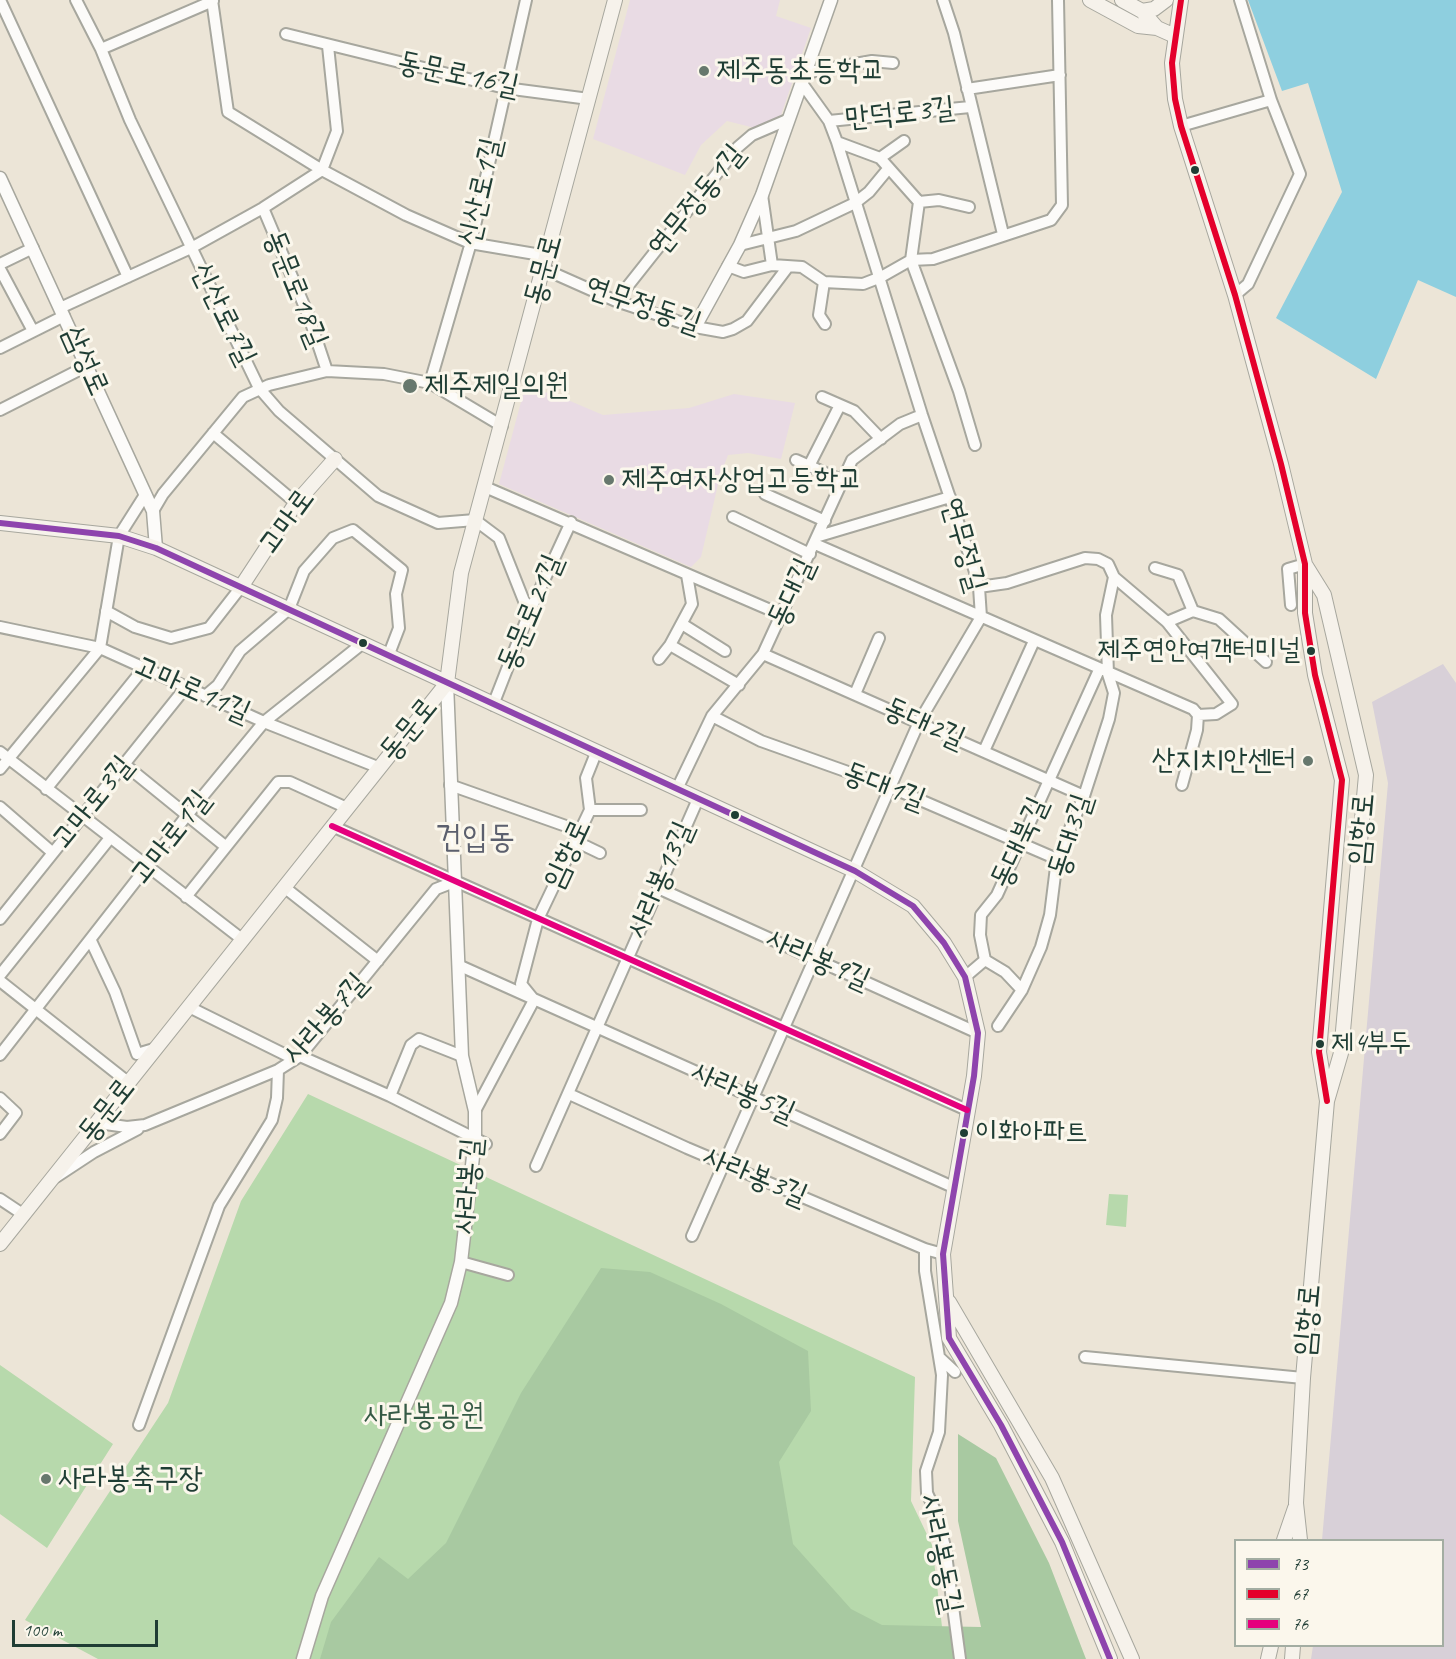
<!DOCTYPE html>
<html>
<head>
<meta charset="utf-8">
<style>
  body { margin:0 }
  #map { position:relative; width:1456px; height:1659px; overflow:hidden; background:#ece5d7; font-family:Caveat,sans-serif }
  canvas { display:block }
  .legend { position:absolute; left:1234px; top:1539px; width:210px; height:108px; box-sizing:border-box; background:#fbf7ec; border:2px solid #a3ada2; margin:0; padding:8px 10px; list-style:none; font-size:18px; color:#1f3d34 }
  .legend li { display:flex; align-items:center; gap:12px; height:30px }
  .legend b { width:30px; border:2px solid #a3ada2 }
  .scale { position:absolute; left:12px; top:1620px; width:146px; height:27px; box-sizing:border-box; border:3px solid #1f3d34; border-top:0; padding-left:8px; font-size:18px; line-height:21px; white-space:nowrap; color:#1f3d34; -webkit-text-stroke:4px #fbf7ec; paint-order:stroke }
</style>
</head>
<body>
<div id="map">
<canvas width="1456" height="1659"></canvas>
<ul class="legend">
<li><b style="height:8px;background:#8e44ad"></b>73</li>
<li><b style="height:8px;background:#e4002b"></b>67</li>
<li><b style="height:8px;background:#e5007d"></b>76</li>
</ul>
<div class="scale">100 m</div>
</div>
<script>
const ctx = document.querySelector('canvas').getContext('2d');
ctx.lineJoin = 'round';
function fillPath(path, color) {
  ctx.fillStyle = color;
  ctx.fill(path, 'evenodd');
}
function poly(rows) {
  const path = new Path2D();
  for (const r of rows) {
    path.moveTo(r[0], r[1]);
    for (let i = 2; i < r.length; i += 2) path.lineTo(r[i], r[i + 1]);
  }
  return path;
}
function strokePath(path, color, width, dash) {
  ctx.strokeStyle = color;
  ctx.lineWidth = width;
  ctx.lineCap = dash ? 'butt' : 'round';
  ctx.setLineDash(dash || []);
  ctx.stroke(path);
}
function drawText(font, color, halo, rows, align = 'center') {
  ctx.font = font + ' Caveat,"Poor Story",sans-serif';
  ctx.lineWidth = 6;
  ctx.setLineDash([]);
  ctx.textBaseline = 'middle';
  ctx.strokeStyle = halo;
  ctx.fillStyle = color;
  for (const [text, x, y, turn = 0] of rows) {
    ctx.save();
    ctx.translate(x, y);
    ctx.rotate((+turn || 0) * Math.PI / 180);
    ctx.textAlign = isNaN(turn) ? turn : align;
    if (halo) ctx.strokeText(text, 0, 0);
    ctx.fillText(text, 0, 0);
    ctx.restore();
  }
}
fillPath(poly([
  [630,0,780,0,776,16,811,28,781,115,755,128,727,121,701,145,685,175,593,139],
  [525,387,556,395,603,415,689,408,734,394,795,403,781,459,748,453,728,455,720,476,701,557,691,567,499,484]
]), '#e9dbe4');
fillPath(poly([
  [1443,664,1456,683,1456,1659,1311,1659,1313,1646,1442,1646,1442,1540,1322,1540,1388,783,1372,702]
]), '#d8d0d8');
fillPath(poly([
  [308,1094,915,1377,911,1501,932,1545,946,1659,98,1659,25,1620,168,1403,241,1201],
  [1109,1194,1128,1195,1126,1227,1106,1225],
  [0,1365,113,1444,47,1548,0,1514]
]), '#b7d9ac');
fillPath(poly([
  [601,1268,650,1272,721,1304,808,1351,811,1411,779,1462,793,1544,851,1609,882,1625,981,1627,958,1521,958,1434,996,1458,1049,1563,1086,1659,320,1659,331,1622,379,1557,408,1579,446,1543,521,1393]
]), '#a8c9a1');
fillPath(poly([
  [1248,0,1456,0,1456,297,1418,280,1376,379,1276,318,1342,192,1308,83,1282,91]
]), '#8ecfdf');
const minor = poly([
  [0,0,128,277],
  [76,0,101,49,130,120,259,388,279,411,378,496,438,523,475,520,499,538,524,601,531,608],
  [212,0,228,112,322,170,337,131,328,46],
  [943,0,954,33,1003,234],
  [286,34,505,88,589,99],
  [101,49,213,1],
  [804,73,872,61,893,63],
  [967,89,1060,75],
  [829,121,970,107],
  [1181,126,1271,100],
  [837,142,880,158,919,202],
  [880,158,904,141],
  [762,195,772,265,802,267,824,282,863,284,881,277,911,260,919,202],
  [919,202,939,200,969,207],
  [263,208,309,317,327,371],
  [740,245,796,231,855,203,869,192,888,169],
  [0,264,33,248],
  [728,266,744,272,772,265],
  [0,269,33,331],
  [544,269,616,301,695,327,723,332,733,329,747,321,787,268],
  [824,282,819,315,825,324],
  [1235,295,1248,284,1300,174,1271,100,1240,0],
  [616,301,738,147,752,135,787,120],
  [60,308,191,248,263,208,322,170,406,215,470,243,547,256],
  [0,348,64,316],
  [430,383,472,239,526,0],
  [822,397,854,411,881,439],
  [0,410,87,366],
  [213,433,296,503],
  [975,445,959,391,911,260,933,259,1051,220,1062,205,1058,0],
  [796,460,841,480],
  [809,466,840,405],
  [485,487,782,615],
  [765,494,825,521],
  [153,511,163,494,243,397,269,385,327,371,384,374,430,383,502,426],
  [733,517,810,554],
  [819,536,950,497],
  [815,544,1193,709,1198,715],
  [1155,568,1178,575,1193,611],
  [979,587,1007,583,1085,558,1098,559,1108,564,1114,577,1167,622,1232,704,1216,714,1198,715],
  [1291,605,1288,569,1305,564],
  [106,611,135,627,171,638,209,628,241,587],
  [1167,622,1193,611,1219,619,1266,662],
  [682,624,725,651],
  [0,627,100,648,264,722,380,768],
  [670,645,739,685],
  [763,654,1084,796],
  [659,659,670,645,692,604,687,575],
  [855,694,879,638],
  [205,696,218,685,240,651,289,609,304,571,333,538,353,530,402,570,396,594,399,628,389,654],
  [493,705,529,613,571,522],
  [712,716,761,741,890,787,1057,859],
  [984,751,1034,641],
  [0,752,243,940],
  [124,764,225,846],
  [0,769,100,648,119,536,145,495],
  [450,785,580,831],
  [1182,785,1197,730,1198,715],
  [46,789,144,668],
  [677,789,712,716,763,654,852,460,900,424,922,415],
  [0,807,53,853],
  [590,810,641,810],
  [332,826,967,1110],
  [575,841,600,853],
  [284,887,378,961],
  [658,888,978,1033],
  [186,897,278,782,290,782,347,808],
  [0,919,186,687],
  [91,941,115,992,137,1054,157,1048],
  [985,960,1005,972,1022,990],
  [458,965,953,1187],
  [0,975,110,838],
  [965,977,985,960,980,935,981,915,997,895,1099,670],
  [0,981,129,1083],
  [189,1007,294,1059],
  [998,1026,1022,990,1041,947,1050,915,1057,859,1084,796,1109,719,1114,693,1108,674,1106,615,1114,577],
  [0,1055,188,814,264,722,363,643],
  [300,1056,390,1096,486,1144],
  [569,1094,687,1148,925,1249,943,1254],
  [390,1096,411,1045,419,1039,462,1056],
  [0,1098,16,1113,0,1134],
  [475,1111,534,1000,521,984,538,919,590,810,586,778,596,753],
  [98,1123,127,1127,145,1125,278,1070,300,1056,436,889,454,882],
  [536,1166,698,799],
  [56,1177,94,1152,138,1129],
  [0,1199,24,1215],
  [692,1236,919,722,981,617,979,587,974,569,922,415,837,142,829,121,801,82],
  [925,1249,925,1271,942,1375,939,1432,926,1471,927,1493,937,1515,945,1547,960,1659],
  [461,1262,508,1275],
  [1085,1357,1303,1378],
  [940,1358,955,1372],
  [139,1425,219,1206,272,1120,277,1098,278,1070]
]);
const tertiary = poly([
  [0,178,153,511,156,548],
  [695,327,740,245,762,195,831,0],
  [303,1659,322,1596,451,1303,461,1262,475,1139,475,1111,462,1056,447,683]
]);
const secondary = poly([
  [1090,0,1138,26,1157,28,1175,36],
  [1122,0,1142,11,1157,28],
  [1181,0,1172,63,1175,99,1181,126,1235,295,1281,464,1305,564,1305,613,1315,675,1342,780,1319,1052,1327,1101],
  [1142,11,1154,9,1166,0],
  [0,523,119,536,156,548,855,871,913,906,944,943,965,977,978,1033,974,1076,943,1254,949,1338,1001,1425,1062,1542,1110,1659],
  [241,587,296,503,335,459],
  [0,1244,447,683,461,573,615,0],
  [949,1302,1052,1478,1132,1659],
  [1284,1540,1295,1508],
  [1300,1540,1296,1503,1303,1378,1327,1101,1341,1053,1366,775,1324,595,1306,566],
  [1268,1659,1271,1646],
  [1292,1659,1293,1646]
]);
strokePath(minor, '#a7a79e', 14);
strokePath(tertiary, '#a7a79e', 15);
strokePath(secondary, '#a7a79e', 16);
strokePath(minor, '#fcfbf9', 10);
strokePath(tertiary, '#fcfbf9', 12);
strokePath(secondary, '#f6f2eb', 14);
strokePath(poly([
  [0,523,119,536,156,548,855,871,913,906,944,943,965,977,978,1033,974,1076,943,1254,949,1338,1001,1425,1062,1542,1110,1659]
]), '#8e44ad', 6);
strokePath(poly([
  [1181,0,1172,63,1175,99,1181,126,1235,295,1281,464,1305,564,1305,613,1315,675,1342,780,1319,1052,1327,1101]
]), '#e4002b', 6);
strokePath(poly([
  [332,826,967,1110]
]), '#e5007d', 6);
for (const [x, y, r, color] of [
  [704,71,6,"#67786d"],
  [1195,170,5,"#1f3d34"],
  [410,386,8,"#67786d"],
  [609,480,6,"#67786d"],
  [363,643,5,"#1f3d34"],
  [1311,651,5,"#1f3d34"],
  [1308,761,6,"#67786d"],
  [735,815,5,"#1f3d34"],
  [1320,1044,5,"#1f3d34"],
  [964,1133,5,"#1f3d34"],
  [46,1479,6,"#67786d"]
]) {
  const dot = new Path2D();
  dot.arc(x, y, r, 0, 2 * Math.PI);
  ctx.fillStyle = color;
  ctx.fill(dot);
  strokePath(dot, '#fbf7ec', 2);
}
drawText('28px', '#1f3d34', '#fbf7ec', [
  ["제주연안여객터미널",1300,651,"right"],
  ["제4부두",1331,1044],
  ["이화아파트",975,1133]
], 'left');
drawText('30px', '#1f3d34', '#fbf7ec', [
  ["제주동초등학교",716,71],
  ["제주제일의원",424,386],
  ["제주여자상업고등학교",621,480],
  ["산지치안센터",1296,761,"right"],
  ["사라봉축구장",58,1479]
], 'left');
drawText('30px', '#1f3d34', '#fbf7ec', [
  ["동문로16길",458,75,12],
  ["만덕로3길",900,114,-6],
  ["신산로1길",481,192,-77],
  ["연무정동1길",697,201,-51],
  ["동문로",544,270,-75],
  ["동문로18길",295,289,68],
  ["연무정동길",643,306,19],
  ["신산로7길",223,314,64],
  ["삼성로",85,361,66],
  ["고마로",287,522,-54],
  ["연무정길",963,545,74],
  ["동대길",792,593,-65],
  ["동문로21길",531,613,-67],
  ["고마로11길",192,690,24],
  ["동대2길",924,724,24],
  ["동문로",409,730,-51],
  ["동대1길",884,787,21],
  ["고마로3길",93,803,-51],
  ["임항로",1362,829,-85],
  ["동대3길",1071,836,-72],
  ["고마로1길",171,838,-52],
  ["동대북길",1020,843,-65],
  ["임항로",568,854,-65],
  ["사라봉13길",661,880,-66],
  ["사라봉9길",818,960,24],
  ["사라봉7길",326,1019,-48],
  ["사라봉5길",743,1093,24],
  ["동문로",107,1111,-52],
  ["사라봉3길",755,1177,23],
  ["사라봉길",469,1186,-85],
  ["임항로",1308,1320,-85],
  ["사라봉동길",940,1554,79]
]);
drawText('30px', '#355a45', '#fbf7ec', [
  ["사라봉공원",424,1416]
]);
drawText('33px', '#5c606e', '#fbf7ec', [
  ["건입동",475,838]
]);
</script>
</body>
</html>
